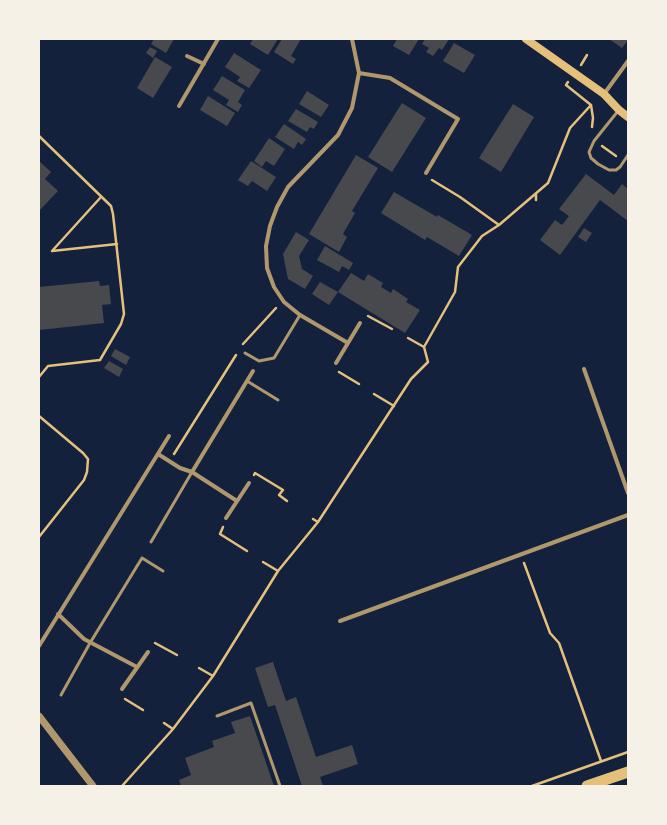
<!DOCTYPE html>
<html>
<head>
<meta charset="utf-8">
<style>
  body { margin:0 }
  #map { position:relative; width:667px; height:825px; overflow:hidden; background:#14213d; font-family:Roboto,sans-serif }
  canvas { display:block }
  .frame { position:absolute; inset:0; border:40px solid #f6f1e7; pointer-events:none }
</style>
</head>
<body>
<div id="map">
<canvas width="667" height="825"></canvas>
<div class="frame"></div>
</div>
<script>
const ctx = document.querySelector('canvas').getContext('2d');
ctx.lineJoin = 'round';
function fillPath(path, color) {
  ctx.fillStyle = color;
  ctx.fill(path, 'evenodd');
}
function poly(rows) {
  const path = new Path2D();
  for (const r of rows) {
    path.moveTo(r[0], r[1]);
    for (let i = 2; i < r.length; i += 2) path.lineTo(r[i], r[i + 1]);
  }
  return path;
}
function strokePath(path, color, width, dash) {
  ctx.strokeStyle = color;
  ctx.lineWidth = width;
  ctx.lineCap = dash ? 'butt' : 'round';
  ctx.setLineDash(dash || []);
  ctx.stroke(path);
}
fillPath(poly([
  [154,39,174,39,166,53,151,44],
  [253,39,278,39,268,55,250,44],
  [282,39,301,39,291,56,296,59,293,64,274,52],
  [397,39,419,39,409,55,393,46],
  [425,39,449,39,442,50,439,48,433,56,426,52,429,48,422,44],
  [609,39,628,39,628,40,622,48],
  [454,43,475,55,464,73,443,61],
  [150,47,157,51,153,58,146,53],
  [234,53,261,70,249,88,237,81,240,77,225,67],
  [155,57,172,67,153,98,137,88],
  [222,76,245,90,238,102,242,105,238,112,226,105,229,100,213,90],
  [307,91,329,105,321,117,299,104],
  [208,96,235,113,227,126,200,110],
  [402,103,426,118,392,172,368,157],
  [513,104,534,117,501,172,479,158],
  [296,109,318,122,314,129,310,127,307,132,288,121],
  [284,124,306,139,302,145,298,142,294,149,275,137],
  [269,138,285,149,274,166,266,161,262,167,254,161],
  [356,155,378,168,352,211,355,213,343,234,347,237,339,252,309,234],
  [39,161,51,172,45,179,58,191,39,211],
  [251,161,276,177,267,191,252,181,248,186,238,180],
  [586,174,614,195,622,184,628,189,628,221,600,200,560,255,540,240,555,220,562,225,569,216,559,209],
  [394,192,437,217,438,215,472,235,459,256,427,237,425,240,381,213],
  [584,228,592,233,586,242,578,237],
  [296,232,309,240,299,256,302,269,313,276,305,289,288,279,283,254],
  [325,246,353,263,349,270,342,266,339,272,317,260],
  [351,273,364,281,368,274,383,283,381,287,391,293,393,289,408,299,406,302,420,310,405,333,338,292],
  [99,281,100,286,109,285,111,304,102,305,104,323,39,330,39,287],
  [320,282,338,292,329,305,312,294],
  [115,349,130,357,126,365,111,356],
  [109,361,123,369,119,377,104,368],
  [273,662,286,701,296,697,316,757,352,745,358,764,320,777,323,786,302,786,275,705,268,707,255,668],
  [250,716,274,786,181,786,179,780,191,775,185,758,214,747,212,741,235,733,231,722]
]), '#48494c');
strokePath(poly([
  [581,65,587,55],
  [591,105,593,118,592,127],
  [39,136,111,206,113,214,124,314,121,324,100,360,48,366,39,377],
  [602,146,616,156],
  [432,180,460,197,499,225],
  [536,195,536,200],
  [101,197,52,251,117,244],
  [368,316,392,329],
  [408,338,424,347],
  [243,344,276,308],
  [339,372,359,384],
  [374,394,394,406],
  [39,416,83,453,88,459,87,472,84,480,39,537],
  [174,454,236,355],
  [254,475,255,473,283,490,279,495,287,501],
  [313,519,318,522],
  [223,527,220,534,247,551],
  [263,562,278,571],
  [524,563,550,633,559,643,601,761],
  [155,643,177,655],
  [199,668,213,676],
  [125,699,143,710],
  [164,723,173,729],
  [122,786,173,729,213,676,278,571,318,522,411,379,428,362,424,347,455,292,458,267,482,236,499,225,548,183,570,128,591,105,566,85,568,82],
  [532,786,628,752]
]), '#e5c07b', 2.5);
strokePath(poly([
  [618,111,594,141,589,152,591,158,598,164,609,170,616,170,620,167,628,155],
  [245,353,259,361,274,358,300,315],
  [247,381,278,400],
  [151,542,192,472],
  [61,695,90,643,142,558,163,571],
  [217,716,251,703,280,786]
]), '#b1986c', 3);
strokePath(poly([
  [187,56,204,64],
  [359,73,390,78,458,119,426,173],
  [604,94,628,61],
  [179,106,218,39],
  [348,343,300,315,284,302,274,287,267,268,266,246,270,226,277,207,288,187,338,135,352,108,359,73,352,39],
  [336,363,360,323],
  [584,369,628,493],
  [158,454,180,468,192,472,237,501],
  [192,472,253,371],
  [226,518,249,483],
  [58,614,84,639,137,667],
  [340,621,628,515],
  [39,646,169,436],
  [122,689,148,652]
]), '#b1986c', 4);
strokePath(poly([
  [39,716,93,786]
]), '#b1986c', 7);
strokePath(poly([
  [526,39,604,94,619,110,628,117]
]), '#e5c07b', 8);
strokePath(poly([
  [587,786,628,772]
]), '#e5c07b', 11);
</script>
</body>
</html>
